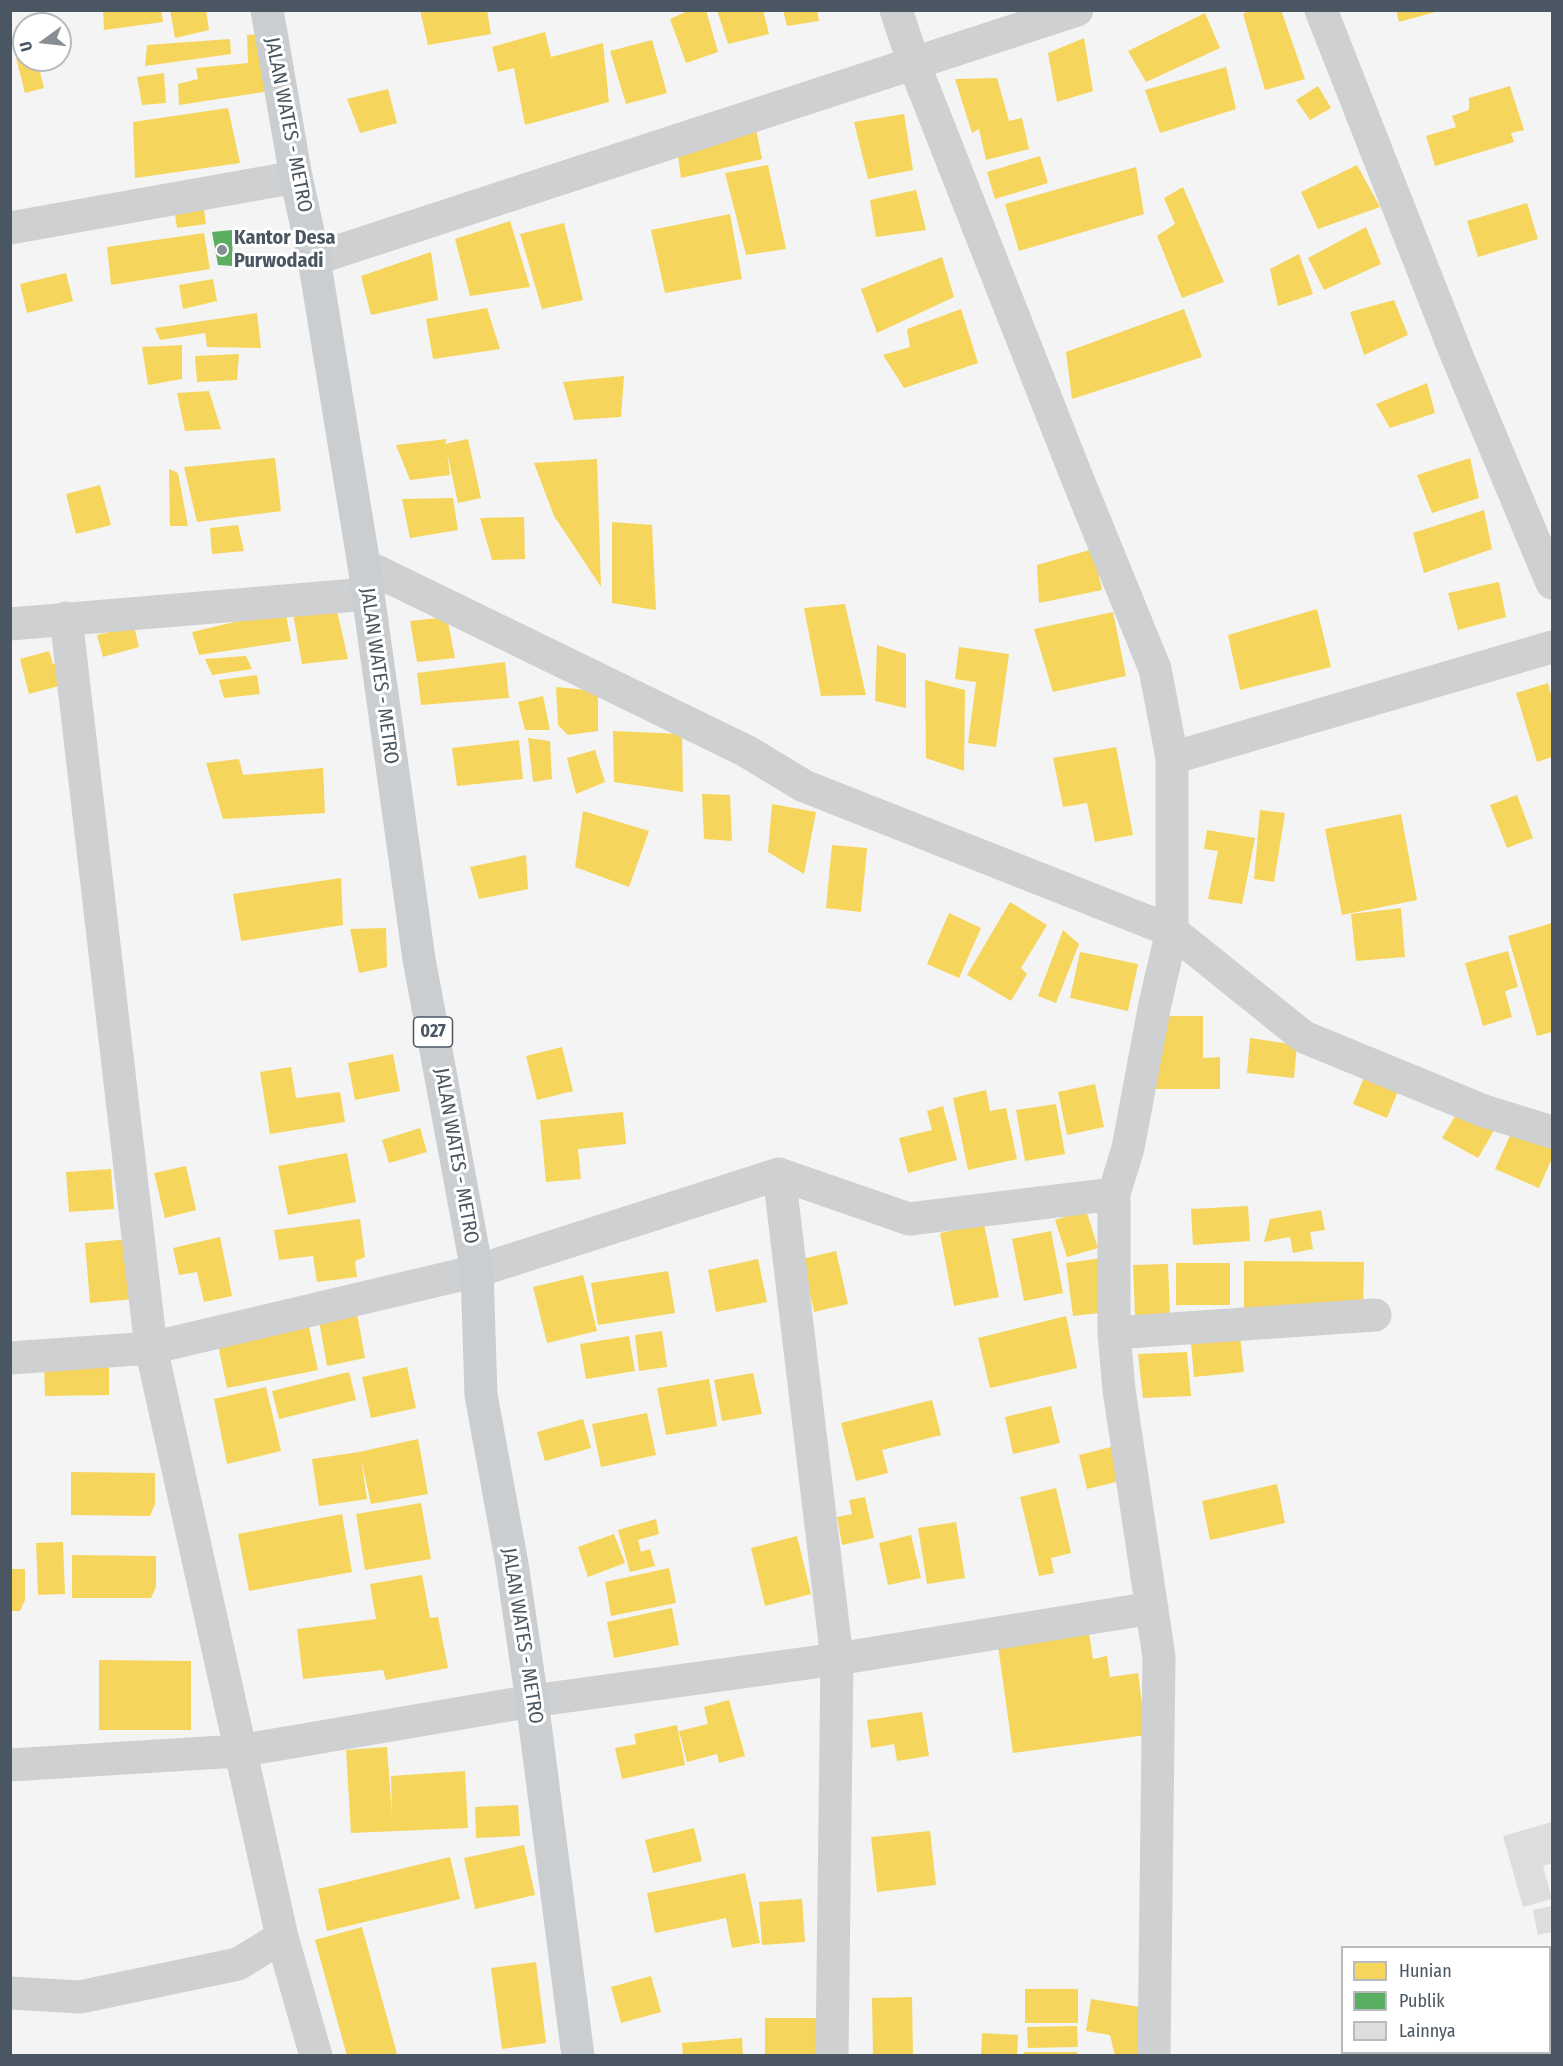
<!DOCTYPE html>
<html>
<head>
<meta charset="utf-8">
<style>
  body { margin:0 }
  #map { position:relative; width:1563px; height:2066px; overflow:hidden; background:#f4f4f4; font-family:"Fira Sans Condensed",sans-serif }
  canvas { display:block }
  .frame { position:absolute; inset:0; border:12px solid #4a5661; pointer-events:none }
  .legend { position:absolute; left:1341px; top:1946px; width:210px; height:108px; box-sizing:border-box; background:#fff; border:2px solid #b7bbc0; margin:0; padding:8px 10px; list-style:none; font-size:18px; color:#4a5661 }
  .legend li { display:flex; align-items:center; gap:12px; height:30px }
  .legend b { width:30px; border:2px solid #b7bbc0 }
  .north { position:absolute; left:12px; top:12px; width:60px; height:60px; box-sizing:border-box; background:#fff; border:2px solid #b7bbc0; border-radius:50%; rotate:255deg; font-size:16px; font-weight:700; line-height:24px; text-align:center; color:#4a5661 }
  .north::after { content:''; display:block; margin:auto; width:21px; height:27px; background:#868d94; clip-path:polygon(50% 0,100% 100%,50% 72%,0 100%) }
</style>
</head>
<body>
<div id="map">
<canvas width="1563" height="2066"></canvas>
<div class="frame"></div>
<ul class="legend">
<li><b style="height:16px;background:#f6d55c"></b>Hunian</li>
<li><b style="height:16px;background:#5aae61"></b>Publik</li>
<li><b style="height:16px;background:#ddddde"></b>Lainnya</li>
</ul>
<div class="north">U</div>
</div>
<script>
const ctx = document.querySelector('canvas').getContext('2d');
ctx.lineJoin = 'round';
function fillPath(path, color) {
  ctx.fillStyle = color;
  ctx.fill(path, 'evenodd');
}
function poly(rows) {
  const path = new Path2D();
  for (const r of rows) {
    path.moveTo(r[0], r[1]);
    for (let i = 2; i < r.length; i += 2) path.lineTo(r[i], r[i + 1]);
  }
  return path;
}
function strokePath(path, color, width, dash) {
  ctx.strokeStyle = color;
  ctx.lineWidth = width;
  ctx.lineCap = dash ? 'butt' : 'round';
  ctx.setLineDash(dash || []);
  ctx.stroke(path);
}
function drawText(font, color, halo, rows, align = 'center') {
  ctx.font = font + ' "Fira Sans Condensed",sans-serif';
  ctx.lineWidth = 6;
  ctx.setLineDash([]);
  ctx.textBaseline = 'middle';
  ctx.strokeStyle = halo;
  ctx.fillStyle = color;
  for (const [text, x, y, turn = 0] of rows) {
    ctx.save();
    ctx.translate(x, y);
    ctx.rotate((+turn || 0) * Math.PI / 180);
    ctx.textAlign = isNaN(turn) ? turn : align;
    if (halo) ctx.strokeText(text, 0, 0);
    ctx.fillText(text, 0, 0);
    ctx.restore();
  }
}
fillPath(poly([
  [103,10,161,10,163,22,104,30],
  [170,10,206,10,209,30,175,38],
  [420,10,487,10,491,34,428,45],
  [690,10,706,10,718,52,686,63,670,19],
  [717,10,763,10,769,34,728,44],
  [783,10,817,10,819,21,787,26],
  [1250,10,1281,10,1305,79,1265,90,1243,14],
  [1396,10,1439,10,1439,11,1399,22],
  [1205,13,1220,48,1146,82,1128,51],
  [545,32,551,57,603,43,609,102,525,125,514,68,498,72,492,47],
  [262,34,270,91,179,105,178,84,198,79,196,68,248,63,247,35],
  [1084,38,1093,91,1057,102,1048,53],
  [230,39,231,54,145,66,147,45],
  [652,40,667,93,626,104,610,51],
  [24,55,24,60,37,60,44,88,25,93,16,58],
  [1226,67,1236,109,1160,133,1145,90],
  [164,73,166,103,142,105,137,77],
  [997,78,1009,121,1022,118,1029,149,986,160,979,129,972,133,955,79],
  [1318,86,1331,108,1310,120,1296,100],
  [1510,86,1524,130,1511,133,1514,142,1435,166,1426,136,1456,127,1452,116,1469,110,1469,98],
  [388,89,397,123,360,133,347,99],
  [228,108,240,163,135,178,133,122],
  [904,114,913,170,868,179,854,122],
  [756,129,762,159,681,178,677,149],
  [1040,156,1048,183,995,199,987,172],
  [768,165,786,249,746,255,725,173],
  [1357,165,1380,207,1318,229,1301,192],
  [1136,167,1144,214,1019,251,1005,204],
  [1183,187,1224,282,1182,298,1157,236,1175,224,1164,198],
  [916,190,926,230,876,237,870,200],
  [203,203,206,224,177,228,174,208],
  [1527,203,1538,239,1478,257,1467,221],
  [730,214,742,279,665,293,651,230],
  [510,221,530,287,470,296,455,239],
  [564,223,583,300,542,309,520,234],
  [1366,227,1381,264,1324,290,1308,258],
  [204,233,210,269,111,285,107,247],
  [431,252,438,300,371,315,361,276],
  [1299,254,1313,294,1278,306,1270,269],
  [942,257,954,297,877,333,861,289],
  [66,273,73,301,27,313,20,284],
  [213,279,217,301,183,309,179,285],
  [1394,300,1408,335,1364,355,1350,312],
  [487,308,500,349,433,359,426,319],
  [961,309,978,363,904,388,883,355,910,347,907,329],
  [1184,309,1202,357,1072,399,1066,352],
  [257,313,261,348,207,347,205,333,160,340,155,328],
  [182,345,182,379,148,385,142,347],
  [239,354,237,380,197,382,195,356],
  [624,376,621,417,574,420,563,382],
  [1427,383,1435,413,1390,428,1376,404],
  [209,391,221,429,185,431,177,393],
  [447,439,445,444,468,439,481,498,458,503,447,452,450,475,410,480,396,445],
  [275,458,281,511,197,522,184,467],
  [1470,458,1479,498,1432,513,1417,475],
  [597,459,601,587,554,516,534,463],
  [169,469,178,473,188,526,170,526],
  [100,485,111,525,76,534,66,494],
  [453,498,458,530,410,538,402,499],
  [1484,510,1492,549,1424,573,1413,533],
  [524,517,525,559,492,560,480,518],
  [612,522,652,525,656,610,612,603],
  [238,525,244,551,212,554,210,528],
  [1093,549,1102,590,1039,603,1037,565],
  [1499,582,1506,617,1458,630,1448,593],
  [331,585,348,659,302,664,289,591],
  [845,604,866,695,821,696,804,608],
  [1317,609,1331,667,1240,690,1228,635],
  [285,610,291,641,199,655,192,632],
  [1113,612,1126,676,1053,692,1034,629],
  [447,617,455,658,417,662,410,621],
  [134,626,139,647,103,657,97,635],
  [877,645,906,654,906,708,875,701],
  [959,647,1009,654,996,747,968,743,976,682,955,679],
  [49,651,53,664,60,662,66,684,29,694,20,659],
  [246,656,252,669,212,675,205,659],
  [505,662,509,698,421,705,417,673],
  [257,675,260,694,224,698,219,680],
  [925,680,965,690,964,771,926,758],
  [1548,683,1552,698,1552,757,1537,762,1516,693],
  [556,687,598,691,598,731,568,735,558,725],
  [543,696,550,730,525,730,518,702],
  [613,731,682,734,683,792,614,782],
  [528,738,550,741,552,779,533,782],
  [519,740,523,779,457,786,452,748],
  [1116,747,1133,835,1095,842,1087,803,1063,807,1053,758],
  [595,750,605,782,576,794,567,758],
  [239,759,243,775,323,768,325,813,223,819,206,763],
  [702,794,730,795,732,841,704,839],
  [1517,795,1533,838,1507,848,1490,805],
  [772,804,816,812,804,874,768,852],
  [1260,810,1285,813,1274,882,1254,879],
  [583,811,649,831,629,887,575,867],
  [1401,814,1417,900,1342,915,1325,829],
  [1207,830,1255,838,1242,904,1208,899,1218,851,1204,849],
  [832,845,867,848,861,912,826,908],
  [526,855,528,889,479,899,470,867],
  [341,878,343,925,241,941,233,894],
  [1010,902,1047,925,1021,968,1027,974,1011,1001,967,975],
  [1401,908,1405,957,1356,961,1351,914],
  [949,913,981,928,959,978,927,964],
  [1552,923,1552,1032,1537,1036,1508,936],
  [386,928,387,967,359,973,350,929],
  [1063,930,1079,944,1056,1003,1038,996],
  [1508,951,1518,987,1505,991,1512,1017,1483,1026,1465,963],
  [1080,952,1138,964,1128,1011,1070,998],
  [1154,1016,1203,1016,1203,1058,1220,1057,1220,1089,1154,1089],
  [1250,1038,1297,1045,1294,1078,1247,1073],
  [562,1047,573,1091,537,1100,526,1056],
  [393,1054,400,1091,355,1100,348,1063],
  [291,1067,296,1098,340,1092,345,1122,270,1134,260,1072],
  [1365,1075,1399,1089,1387,1118,1353,1104],
  [1095,1084,1104,1127,1067,1135,1058,1092],
  [986,1090,990,1111,1006,1108,1017,1159,968,1170,953,1098],
  [1056,1104,1065,1154,1025,1161,1016,1110],
  [943,1106,957,1160,908,1173,899,1138,932,1130,927,1111],
  [1461,1106,1496,1127,1478,1158,1442,1138],
  [623,1112,626,1144,578,1149,581,1179,546,1182,540,1120],
  [420,1128,427,1152,389,1163,382,1140],
  [1512,1131,1552,1149,1552,1158,1539,1188,1495,1169],
  [347,1153,356,1202,288,1215,278,1166],
  [186,1166,196,1210,165,1218,154,1173],
  [111,1169,114,1209,69,1212,66,1172],
  [1248,1206,1250,1241,1193,1245,1191,1209],
  [1086,1210,1098,1248,1067,1257,1055,1220],
  [1321,1210,1325,1230,1310,1232,1313,1249,1293,1253,1290,1237,1264,1242,1270,1219],
  [360,1219,365,1257,355,1261,357,1277,317,1282,313,1256,279,1260,274,1230],
  [984,1224,999,1297,954,1306,940,1233],
  [1051,1231,1063,1293,1024,1301,1012,1239],
  [220,1237,232,1296,204,1302,197,1272,179,1275,173,1248],
  [130,1239,135,1299,90,1303,85,1243],
  [836,1251,848,1304,814,1312,802,1259],
  [1102,1258,1109,1312,1073,1316,1066,1263],
  [758,1259,767,1302,716,1312,708,1270],
  [1244,1261,1364,1262,1363,1313,1244,1311],
  [1176,1263,1230,1263,1230,1305,1176,1305],
  [1168,1264,1170,1315,1135,1316,1133,1265],
  [668,1271,675,1313,598,1325,591,1283],
  [583,1275,597,1331,547,1343,533,1287],
  [357,1314,365,1358,327,1366,319,1321],
  [1066,1316,1077,1368,990,1388,978,1338],
  [309,1327,318,1370,227,1388,218,1345],
  [1239,1327,1244,1372,1194,1377,1190,1332],
  [662,1331,667,1367,639,1371,635,1335],
  [629,1336,635,1371,586,1379,580,1344],
  [1187,1352,1191,1396,1143,1398,1138,1354],
  [44,1363,109,1363,109,1395,45,1396],
  [407,1367,416,1408,371,1418,362,1377],
  [349,1372,356,1400,279,1419,272,1391],
  [753,1373,762,1414,722,1421,714,1380],
  [709,1379,717,1426,666,1435,657,1388],
  [266,1387,281,1451,227,1464,214,1399],
  [932,1400,941,1435,882,1450,888,1473,856,1481,841,1423],
  [1051,1406,1060,1443,1013,1454,1005,1417],
  [647,1413,656,1455,601,1467,592,1424],
  [583,1419,591,1448,545,1461,537,1432],
  [418,1439,428,1494,371,1504,361,1459,367,1499,319,1506,312,1459,359,1452],
  [1115,1446,1124,1480,1087,1489,1079,1455],
  [71,1472,155,1473,155,1504,150,1516,71,1515],
  [1277,1484,1285,1523,1210,1540,1202,1501],
  [1056,1488,1071,1553,1051,1558,1054,1573,1039,1576,1020,1497],
  [865,1497,874,1538,842,1545,837,1517,852,1514,849,1500],
  [421,1503,431,1559,365,1570,356,1514],
  [342,1514,352,1572,249,1591,238,1534],
  [656,1519,659,1534,638,1540,641,1552,650,1549,655,1566,630,1572,618,1530],
  [956,1522,965,1578,927,1584,918,1528],
  [614,1534,625,1563,588,1577,578,1547],
  [911,1535,921,1578,888,1585,879,1543],
  [797,1536,811,1594,765,1606,751,1548],
  [63,1542,65,1594,38,1595,36,1543],
  [72,1555,156,1556,156,1587,151,1598,72,1598],
  [669,1568,676,1603,611,1616,605,1582],
  [10,1569,25,1569,25,1600,20,1611,10,1611],
  [422,1575,430,1618,438,1617,448,1668,386,1680,383,1670,303,1679,297,1629,376,1619,370,1584],
  [672,1608,679,1645,614,1658,607,1622],
  [1089,1634,1093,1659,1107,1656,1110,1677,1138,1673,1146,1735,1013,1753,998,1646],
  [99,1660,191,1661,191,1730,99,1730],
  [729,1700,745,1756,719,1763,717,1754,687,1762,679,1731,708,1724,704,1707],
  [922,1712,929,1756,897,1761,894,1744,871,1748,867,1720],
  [677,1725,685,1765,622,1779,615,1748,636,1744,634,1734],
  [387,1747,392,1815,391,1776,465,1771,468,1828,351,1833,346,1750],
  [518,1805,520,1836,476,1838,475,1807],
  [694,1828,702,1861,653,1873,645,1840],
  [930,1831,936,1885,877,1892,871,1837],
  [524,1845,535,1895,475,1909,464,1858],
  [450,1857,460,1899,327,1931,318,1889],
  [745,1873,760,1943,732,1948,726,1918,655,1933,647,1893],
  [802,1899,805,1942,762,1945,759,1902],
  [362,1927,396,2050,397,2056,347,2056,315,1940],
  [536,1962,546,2043,502,2049,491,1968],
  [651,1976,661,2012,621,2023,611,1987],
  [1025,1989,1078,1989,1078,2023,1025,2023],
  [912,1997,913,2056,873,2056,872,1998],
  [1091,1999,1146,2008,1138,2056,1115,2056,1110,2035,1086,2031],
  [765,2018,816,2018,816,2056,765,2056],
  [1077,2026,1078,2047,1028,2048,1027,2027],
  [982,2033,1018,2035,1017,2056,981,2056],
  [742,2038,743,2056,683,2056,682,2043],
  [1024,2052,1077,2052,1077,2056,1024,2056]
]), '#f6d55c');
fillPath(poly([
  [232,230,233,266,218,265,212,232]
]), '#5aae61');
fillPath(poly([
  [1552,1822,1552,1863,1543,1866,1552,1899,1523,1907,1503,1836],
  [1552,1906,1552,1932,1538,1935,1533,1910]
]), '#ddddde');
strokePath(poly([
  [896,10,914,64,1078,480,1155,669,1172,758,1172,931,1155,1004,1128,1148,1114,1194,1114,1333,1119,1390,1159,1657,1154,2056],
  [1321,10,1457,356,1552,583],
  [10,228,296,177],
  [314,259,1077,10],
  [364,565,746,751,804,786,1172,931,1304,1037,1484,1111,1552,1132],
  [66,618,151,1348,282,1937,316,2056],
  [10,624,368,594],
  [1172,758,1552,647],
  [779,1174,837,1659,832,2056],
  [1114,1333,1375,1315],
  [10,1358,151,1348,477,1271,779,1174,909,1219,1114,1194],
  [10,1765,239,1751,532,1701,837,1659,1152,1608],
  [10,1993,80,1997,238,1964,282,1937]
]), '#ced0d2', 33);
strokePath(poly([
  [267,10,296,177,314,259,364,565,419,959,477,1271,481,1395,512,1564,532,1701,578,2056]
]), '#caced1', 33);
for (const [x, y, r, color] of [
  [222,250,6,"#868d94"]
]) {
  const dot = new Path2D();
  dot.arc(x, y, r, 0, 2 * Math.PI);
  ctx.fillStyle = color;
  ctx.fill(dot);
  strokePath(dot, '#fff', 2);
}
for (const [x, y, w] of [
  [433,1032,39]
]) {
  const box = new Path2D();
  box.roundRect(x - w / 2, y - 15, w, 30, 4.5);
  ctx.fillStyle = '#fff';
  ctx.fill(box);
  strokePath(box, '#4a5661', 1.5);
}
drawText('bold 18px', '#4a5661', null, [
  ["027",433,1032]
]);
drawText('20px', '#4a5661', '#fff', [
  ["JALAN WATES - METRO",288,125,79],
  ["JALAN WATES - METRO",379,676,82],
  ["JALAN WATES - METRO",456,1156,80],
  ["JALAN WATES - METRO",522,1636,81]
]);
drawText('bold 20px', '#4a5661', '#fff', [
  ["Kantor Desa",234,238],
  ["Purwodadi",234,261]
], 'left');
</script>
</body>
</html>
